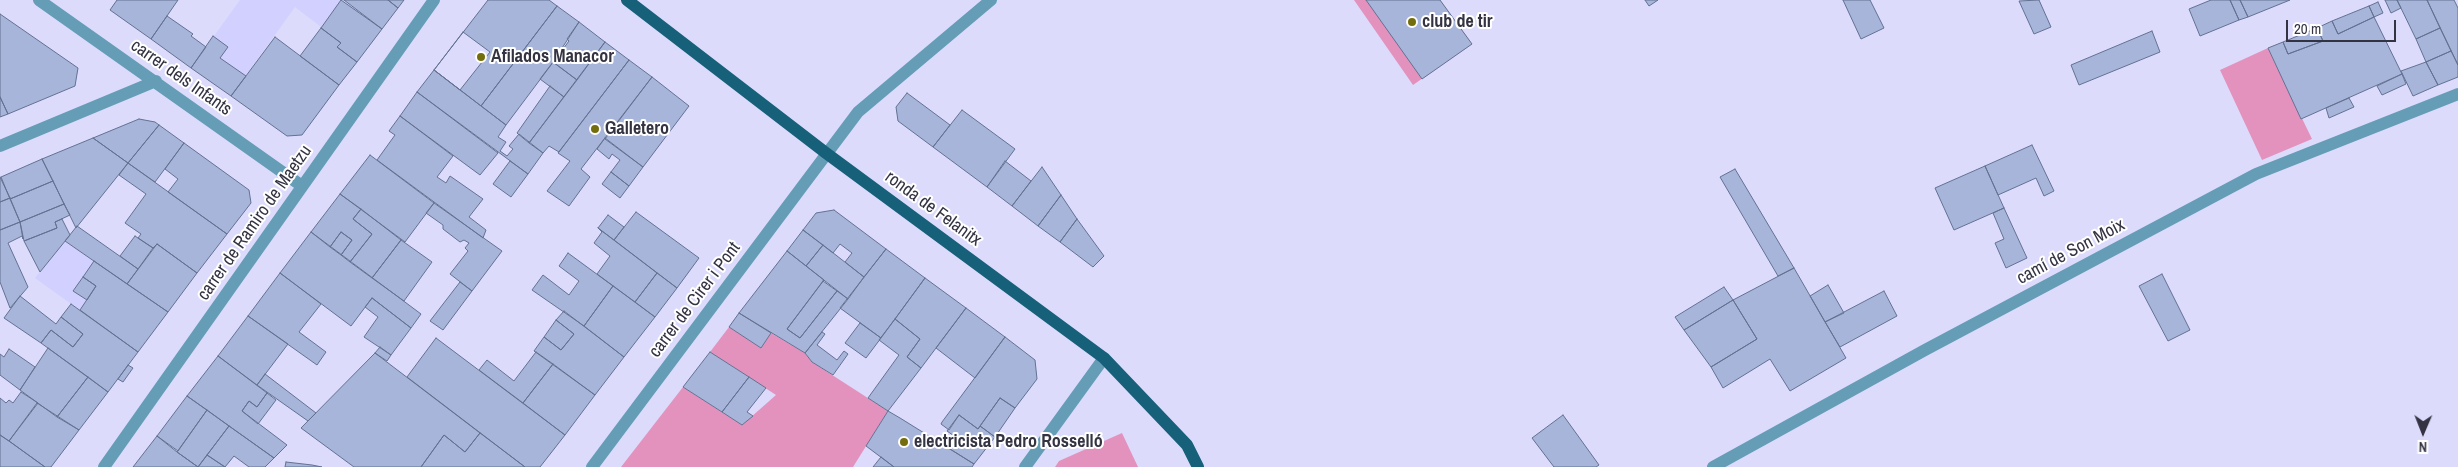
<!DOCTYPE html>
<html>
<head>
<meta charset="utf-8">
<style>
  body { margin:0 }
  #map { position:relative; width:2458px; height:467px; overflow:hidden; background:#dcdbfb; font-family:"Archivo Narrow",sans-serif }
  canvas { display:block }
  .north { position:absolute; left:2398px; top:407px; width:50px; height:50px; -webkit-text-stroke:4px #fff; paint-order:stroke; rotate:181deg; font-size:14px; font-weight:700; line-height:20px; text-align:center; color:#333342 }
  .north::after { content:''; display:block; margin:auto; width:18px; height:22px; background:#333342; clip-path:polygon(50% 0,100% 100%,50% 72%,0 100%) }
  .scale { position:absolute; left:2286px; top:20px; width:110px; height:22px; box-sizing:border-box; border:2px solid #333342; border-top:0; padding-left:6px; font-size:15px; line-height:18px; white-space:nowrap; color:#333342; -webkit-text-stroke:4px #fff; paint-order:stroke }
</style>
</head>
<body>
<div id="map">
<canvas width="2458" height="467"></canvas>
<div class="north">N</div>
<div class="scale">20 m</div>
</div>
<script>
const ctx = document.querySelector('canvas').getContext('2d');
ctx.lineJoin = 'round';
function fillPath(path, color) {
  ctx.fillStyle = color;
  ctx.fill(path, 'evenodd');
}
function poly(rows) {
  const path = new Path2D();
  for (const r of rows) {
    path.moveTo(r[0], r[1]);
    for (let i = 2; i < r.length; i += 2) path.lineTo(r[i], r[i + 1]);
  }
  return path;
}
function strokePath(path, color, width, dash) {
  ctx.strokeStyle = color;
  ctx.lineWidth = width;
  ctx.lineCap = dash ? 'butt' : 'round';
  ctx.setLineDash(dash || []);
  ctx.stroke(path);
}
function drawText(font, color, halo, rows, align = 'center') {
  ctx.font = font + ' "Archivo Narrow",sans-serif';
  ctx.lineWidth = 4;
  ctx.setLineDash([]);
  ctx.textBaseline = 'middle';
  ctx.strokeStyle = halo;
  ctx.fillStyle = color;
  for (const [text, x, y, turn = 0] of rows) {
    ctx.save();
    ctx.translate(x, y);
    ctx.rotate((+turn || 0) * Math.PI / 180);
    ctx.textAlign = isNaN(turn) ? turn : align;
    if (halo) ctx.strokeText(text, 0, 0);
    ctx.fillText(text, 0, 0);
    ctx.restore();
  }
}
fillPath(poly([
  [240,0,344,0,382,29,357,62,337,47,341,42,295,7,231,96,191,68],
  [65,241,168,312,138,352,35,278]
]), '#d1d0fe');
fillPath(poly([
  [1354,0,1440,0,1472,44,1413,85],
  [2268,48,2312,139,2262,160,2220,70],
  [729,327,761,348,771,333,805,353,812,362,888,411,853,467,621,467,683,387,742,425,776,395,710,352],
  [1122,433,1138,467,1055,467,1059,461]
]), '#e392be');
const building = poly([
  [117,0,178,0,151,39,110,10,117,0],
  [341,0,382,29,357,62,337,47,341,43,321,28,341,0],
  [344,0,388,0,398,8,382,29,344,0],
  [388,0,404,0,398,8,388,0],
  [488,0,549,0,557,6,481,106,434,70,488,0],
  [1366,0,1440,0,1472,44,1422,79,1366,0],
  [1645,0,1658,0,1649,6,1645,0],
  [1843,0,1870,0,1884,28,1861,39,1843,0],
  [2039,0,2051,27,2034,34,2019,1,2039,0],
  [2211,0,2230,0,2239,20,2200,36,2189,9,2211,0],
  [2230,0,2240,0,2248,17,2239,20,2230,0],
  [2240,0,2290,0,2248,17,2240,0],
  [2385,0,2397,0,2401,8,2391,13,2385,0],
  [2397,0,2427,0,2440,28,2416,39,2397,0],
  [2427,0,2454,0,2458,8,2458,65,2427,0],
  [2378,2,2383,13,2374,17,2369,6,2378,2],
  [557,6,579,22,567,39,569,41,506,125,481,106,557,6],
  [2369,6,2374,17,2338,34,2332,21,2369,6],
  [0,14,78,68,75,86,8,114,0,97,0,14],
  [167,16,193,34,191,36,206,47,191,68,151,39,167,16],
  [2374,17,2402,74,2301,119,2268,48,2283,42,2288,54,2323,41,2317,28,2332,21,2338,34,2374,17],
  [579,22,605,42,577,80,553,62,579,22],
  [321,28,341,43,337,47,357,62,339,85,300,56,321,28],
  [2317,28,2323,41,2288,54,2283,42,2317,28],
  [2440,28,2451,51,2426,62,2416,39,2440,28],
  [2152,31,2160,52,2079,85,2071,65,2152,31],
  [463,32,490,52,460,90,434,70,463,32],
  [213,36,228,47,220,58,246,76,231,96,191,68,213,36],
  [275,37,339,85,302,135,287,136,231,96,275,37],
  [605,42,629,60,559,152,549,146,543,153,529,143,605,42],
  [2451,51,2458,65,2458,77,2438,85,2426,62,2451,51],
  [629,60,652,77,581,169,590,177,569,206,547,191,570,161,558,153,629,60],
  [553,62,577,80,564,97,540,79,553,62],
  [2426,62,2438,85,2413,96,2401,71,2426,62],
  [434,70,506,125,498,137,506,142,500,151,507,156,513,149,509,146,519,134,543,153,528,174,417,92,434,70],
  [2402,74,2406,84,2382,95,2377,86,2402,74],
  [652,77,689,106,643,167,605,139,652,77],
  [550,86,564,97,529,143,517,133,550,86],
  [417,92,498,153,480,175,400,116,417,92],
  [907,93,950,125,933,147,898,121,896,107,907,93],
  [0,97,8,114,0,117,0,97],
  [2349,98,2354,107,2329,118,2326,108,2349,98],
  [962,110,1015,149,987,187,933,147,962,110],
  [400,116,453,156,437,177,446,183,450,176,483,199,469,217,486,230,483,238,377,160,395,135,389,131,400,116],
  [139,119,155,122,159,125,128,163,93,138,139,119],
  [159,125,184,143,155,182,128,163,159,125],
  [93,138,128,163,76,228,42,159,93,138],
  [605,138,643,167,629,186,611,172,620,160,612,154,609,159,597,149,605,138],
  [184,143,249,190,251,203,227,234,168,192,178,179,165,169,184,143],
  [2032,145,2054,191,2044,196,2036,178,1998,195,1985,166,2032,145],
  [370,155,434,203,405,242,340,194,370,155],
  [42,159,53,181,10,199,1,177,42,159],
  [510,161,528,174,511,197,493,184,510,161],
  [1005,161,1031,181,1012,206,987,187,1005,161],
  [128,163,227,234,197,273,157,244,153,248,138,238,141,234,125,223,146,194,119,175,128,163],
  [1985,166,2004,208,1954,230,1935,188,1985,166],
  [1042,167,1061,195,1038,226,1012,206,1042,167],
  [1735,169,1794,268,1778,276,1720,177,1735,169],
  [611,172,629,186,620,198,602,184,611,172],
  [0,177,10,198,0,202,0,177],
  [53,181,64,204,20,222,10,199,53,181],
  [340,194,361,209,353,219,372,234,350,262,341,255,352,240,341,232,330,247,311,232,340,194],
  [1061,195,1077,219,1060,242,1038,226,1061,195],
  [10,198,20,222,0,230,0,202,10,198],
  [434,203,502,251,472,291,450,274,468,251,465,248,469,243,464,240,460,242,443,229,443,225,426,213,434,203],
  [64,204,70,215,55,222,57,228,24,241,20,222,64,204],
  [2004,208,2027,258,2006,268,1995,243,2004,239,1993,213,2004,208],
  [361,209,401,240,372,278,350,262,372,234,353,219,361,209],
  [834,210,886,249,864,277,845,262,852,253,840,244,833,253,803,230,816,213,834,210],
  [636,212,699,258,677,288,614,240,636,212],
  [608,215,624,227,614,240,598,228,608,215],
  [62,219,70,235,40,272,24,241,57,228,55,222,62,219],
  [1077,219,1104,256,1093,267,1060,242,1077,219],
  [20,222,23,239,22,236,8,243,28,287,10,308,0,282,0,230,20,222],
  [77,226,138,269,127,284,65,241,77,226],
  [598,228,657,273,635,302,597,274,610,256,594,243,602,232,598,228],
  [803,230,823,245,806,266,787,251,803,230],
  [311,232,421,314,411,328,372,298,351,326,280,273,311,232],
  [341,232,352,240,341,255,330,247,341,232],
  [135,236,153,248,138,269,120,256,135,236],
  [401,240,432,262,404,301,372,278,401,240],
  [157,244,197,273,168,312,127,284,157,244],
  [823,245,864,277,848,299,806,266,823,245],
  [886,249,925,278,881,338,840,308,886,249],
  [787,251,824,280,787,329,800,338,837,291,848,299,805,353,739,313,787,251],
  [568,253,613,286,584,326,532,290,543,275,569,295,579,281,559,266,568,253],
  [94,261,168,312,138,352,80,310,96,286,83,277,94,261],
  [1794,268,1846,358,1790,391,1770,359,1723,388,1711,367,1757,339,1733,300,1794,268],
  [280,273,321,304,299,332,326,352,317,365,248,316,280,273],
  [657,273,677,288,655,317,635,302,657,273],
  [2162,274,2190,330,2168,341,2139,286,2162,274],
  [83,277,96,286,87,300,73,291,83,277],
  [925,278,966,308,921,368,907,357,920,339,895,319,925,278],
  [823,281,837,291,800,338,787,329,823,281],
  [460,282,472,291,443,330,430,321,460,282],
  [1828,285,1844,313,1825,322,1810,296,1828,285],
  [613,286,655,317,624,357,584,326,613,286],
  [1724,287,1733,300,1684,330,1675,317,1724,287],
  [1884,291,1897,316,1840,347,1825,322,1884,291],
  [20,296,56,324,61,317,83,334,73,347,51,330,41,343,4,318,20,296],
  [372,298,411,328,391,355,364,337,378,317,365,307,372,298],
  [1733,300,1757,339,1711,367,1684,330,1733,300],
  [71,304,138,352,108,392,41,343,51,330,73,347,83,334,61,317,71,304],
  [966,308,1005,337,975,378,936,348,966,308],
  [564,311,624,357,595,395,534,351,544,337,561,350,574,334,556,320,564,311],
  [739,313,771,333,761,348,729,327,739,313],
  [248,316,288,344,257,385,218,356,248,316],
  [895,319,920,339,907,357,921,368,888,411,868,398,899,355,879,340,895,319],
  [556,320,574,334,561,350,544,337,556,320],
  [860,323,881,338,866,358,845,343,860,323],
  [822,332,825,334,817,345,837,360,844,351,848,354,833,375,812,362,805,353,822,332],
  [1005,337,1035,360,1037,379,1015,408,1000,398,978,429,959,415,949,430,941,424,942,422,1005,337],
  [436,338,565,435,540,467,525,467,407,377,436,338],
  [380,347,391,355,387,361,375,353,380,347],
  [48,348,88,377,57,417,20,390,48,348],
  [9,349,35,367,20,390,0,375,0,354,4,357,9,349],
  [536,352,553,364,523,403,479,370,487,360,514,381,536,352],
  [710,352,749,377,722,412,683,387,710,352],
  [375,353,480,433,465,452,444,435,421,467,354,467,301,428,375,353],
  [218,356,267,393,257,407,249,401,242,411,287,445,274,458,187,396,218,356],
  [553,364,595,395,565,435,523,403,553,364],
  [128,365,133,368,123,382,118,379,128,365],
  [265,374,316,413,308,421,257,385,265,374],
  [88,377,108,392,79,430,57,417,88,377],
  [749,377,766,388,747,412,753,416,742,425,722,412,749,377],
  [21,392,38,403,9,441,0,435,0,398,6,403,9,400,13,403,21,392],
  [267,393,276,400,258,424,242,411,249,401,257,407,267,393],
  [187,396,207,410,178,451,157,436,187,396],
  [1000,398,1015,408,995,437,980,426,1000,398],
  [37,403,79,430,51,467,45,467,9,441,37,403],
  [207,410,229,426,198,467,177,452,207,410],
  [888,411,900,418,974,464,972,467,894,467,866,446,888,411],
  [959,415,978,429,980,426,995,437,974,464,950,449,957,438,947,431,959,415],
  [1563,415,1599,465,1596,467,1554,467,1532,438,1563,415],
  [229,426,274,458,265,467,249,467,234,456,225,467,207,455,229,426],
  [480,433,525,467,421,467,444,435,465,452,480,433],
  [0,435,9,441,45,467,0,467,0,435],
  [157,436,177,452,198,467,133,467,157,436],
  [207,455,225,467,198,467,207,455],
  [881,457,894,467,873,467,881,457],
  [286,462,312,465,322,467,285,467,286,462]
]);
fillPath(building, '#a6b5d9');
strokePath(building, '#637192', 1);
strokePath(poly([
  [39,0,302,186],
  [0,146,156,81],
  [104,467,434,0],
  [592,467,858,112,991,0],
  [1025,467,1104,358],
  [1713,467,1925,350,2256,174,2458,94]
]), '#649db5', 12);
strokePath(poly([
  [627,0,826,153,1104,358,1187,445,1198,467]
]), '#176079', 12);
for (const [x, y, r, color] of [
  [1412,22,5,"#736d0c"],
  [481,57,5,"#736d0c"],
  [595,129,5,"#736d0c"],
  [904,442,5,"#736d0c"]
]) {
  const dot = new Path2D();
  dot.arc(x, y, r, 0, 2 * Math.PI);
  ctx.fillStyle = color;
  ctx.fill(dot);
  strokePath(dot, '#fff', 2);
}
drawText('bold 18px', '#333342', '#fff', [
  ["club de tir",1422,22],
  ["Afilados Manacor",491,57],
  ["Galletero",605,129],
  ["electricista Pedro Rosselló",914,442]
], 'left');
drawText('18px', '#333342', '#fff', [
  ["carrer dels Infants",181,78,35],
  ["ronda de Felanitx",933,209,36],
  ["carrer de Ramiro de Maetzu",255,223,-55],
  ["camí de Son Moix",2071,252,-28],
  ["carrer de Cirer i Pont",695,300,-53]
]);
</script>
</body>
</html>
